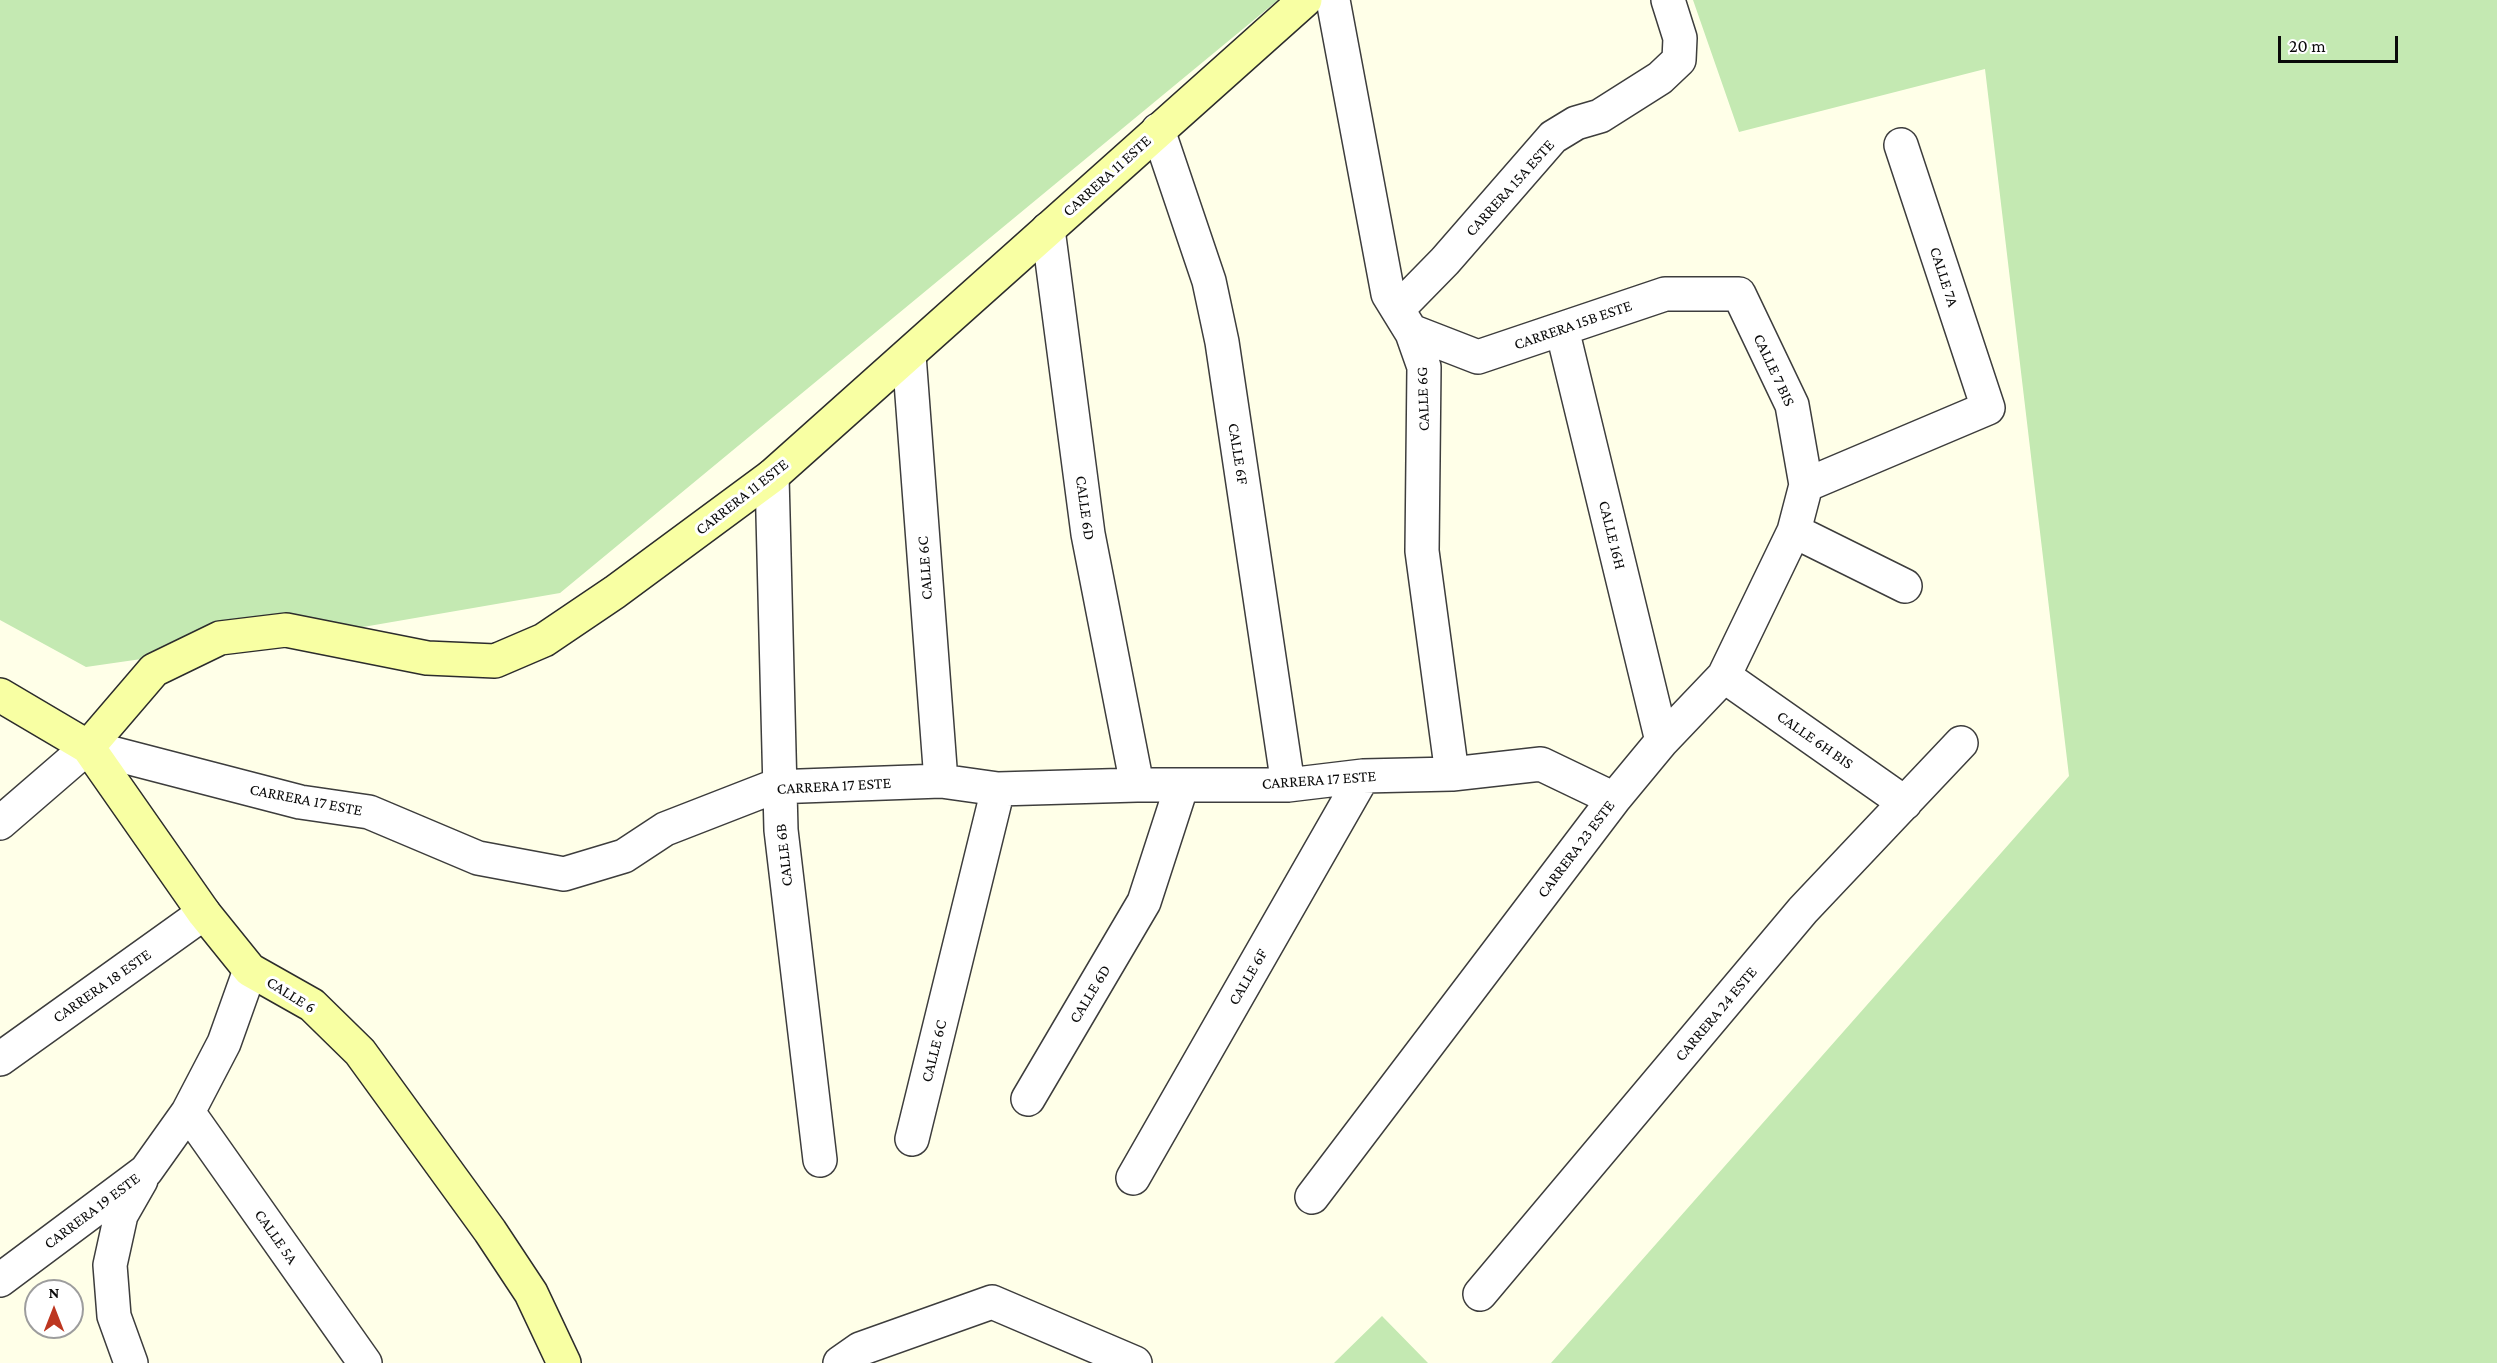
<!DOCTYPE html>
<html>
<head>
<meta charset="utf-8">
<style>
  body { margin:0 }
  #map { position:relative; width:2497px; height:1363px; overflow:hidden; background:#ffffe8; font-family:"Crimson Pro",serif }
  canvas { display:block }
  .north { position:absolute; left:24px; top:1279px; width:60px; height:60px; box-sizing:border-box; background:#fff; border:2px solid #9d9d9d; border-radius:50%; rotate:0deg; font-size:16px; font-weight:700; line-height:24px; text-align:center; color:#0a0a0a }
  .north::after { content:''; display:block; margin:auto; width:21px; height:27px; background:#bd3620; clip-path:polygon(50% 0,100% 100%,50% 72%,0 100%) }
  .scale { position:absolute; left:2278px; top:36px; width:120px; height:27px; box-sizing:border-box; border:3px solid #0a0a0a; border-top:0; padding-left:8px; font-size:18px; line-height:21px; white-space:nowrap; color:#0a0a0a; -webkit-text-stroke:4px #fff; paint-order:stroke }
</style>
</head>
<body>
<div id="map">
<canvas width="2497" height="1363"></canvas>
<div class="north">N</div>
<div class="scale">20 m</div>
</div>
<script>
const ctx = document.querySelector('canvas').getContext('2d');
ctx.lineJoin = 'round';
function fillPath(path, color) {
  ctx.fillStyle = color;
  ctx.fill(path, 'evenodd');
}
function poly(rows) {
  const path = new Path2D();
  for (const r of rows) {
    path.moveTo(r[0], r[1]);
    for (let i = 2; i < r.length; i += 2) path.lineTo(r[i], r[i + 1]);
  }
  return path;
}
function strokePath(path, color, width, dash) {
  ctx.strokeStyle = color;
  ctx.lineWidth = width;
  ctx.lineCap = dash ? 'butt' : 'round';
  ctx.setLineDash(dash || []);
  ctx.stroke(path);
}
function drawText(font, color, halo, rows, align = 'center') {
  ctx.font = font + ' "Crimson Pro",serif';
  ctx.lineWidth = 6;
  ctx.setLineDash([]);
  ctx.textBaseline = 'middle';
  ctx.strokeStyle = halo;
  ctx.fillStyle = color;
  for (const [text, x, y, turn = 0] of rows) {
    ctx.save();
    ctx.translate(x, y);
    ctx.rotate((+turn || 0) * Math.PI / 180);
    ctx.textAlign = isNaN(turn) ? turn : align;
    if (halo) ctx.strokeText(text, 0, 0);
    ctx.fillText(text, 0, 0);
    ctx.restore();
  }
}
fillPath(poly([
  [0,0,1278,0,560,593,363,627,86,667,0,620],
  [1693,0,2497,0,2497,1363,1551,1363,2069,776,1985,69,1739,132],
  [1382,1316,1428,1363,1334,1363]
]), '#c4e9b2');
const street = poly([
  [1333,0,1388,294,1412,333,1424,367,1422,551,1452,774],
  [1158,130,1209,281,1222,342,1288,785],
  [1048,229,1088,534,1137,785],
  [1398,309,1445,261,1553,137,1576,123,1600,116,1660,78,1679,60,1680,38,1668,0],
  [1562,329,1662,741],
  [909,355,941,781],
  [772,476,781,830,820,1160],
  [1806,485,1988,408,1901,145],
  [1794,531,1905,586],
  [1724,676,1905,803],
  [0,823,88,747,300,802,369,812,478,858,564,874,624,856,665,829,773,787,941,781,998,789,1137,785,1288,785,1363,776,1452,774,1541,764,1614,799],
  [0,1059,204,913],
  [1028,1099,1144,902,1182,785],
  [188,1112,365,1363],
  [912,1139,998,789],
  [1133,1178,1363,776],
  [1312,1197,1614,799,1662,741,1724,676,1794,531,1806,485,1792,405,1739,294,1665,294,1478,357,1411,331],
  [0,1280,146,1171,188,1112,224,1043,250,970],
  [1480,1294,1803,910,1961,743],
  [131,1363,114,1316,110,1265,121,1215,141,1180],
  [840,1363,860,1349,992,1302,1135,1363]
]);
const secondary = poly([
  [0,695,88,747,204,913,250,970,312,1005,360,1052,490,1231,531,1293,564,1363],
  [88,747,154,670,220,638,286,630,427,658,495,661,544,640,615,592,772,476,1305,0]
]);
strokePath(street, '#3d3d3d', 36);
strokePath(secondary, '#2c2c2c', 36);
strokePath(street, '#fff', 33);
strokePath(secondary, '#f8ffa3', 33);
drawText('16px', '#0a0a0a', '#fff', [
  ["CARRERA 11 ESTE",1107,176,-42],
  ["CARRERA 15A ESTE",1510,188,-48],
  ["CALLE 7A",1944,277,72],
  ["CARRERA 15B ESTE",1573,325,-19],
  ["CALLE 7 BIS",1774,370,65],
  ["CALLE 6G",1423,399,-92],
  ["CALLE 6F",1238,454,81],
  ["CARRERA 11 ESTE",742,497,-38],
  ["CALLE 6D",1085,508,82],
  ["CALLE 16H",1612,535,76],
  ["CALLE 6C",925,568,-94],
  ["CALLE 6H BIS",1815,740,35],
  ["CARRERA 17 ESTE",1319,780,-4],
  ["CARRERA 17 ESTE",834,786,-3],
  ["CARRERA 17 ESTE",306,800,11],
  ["CARRERA 23 ESTE",1576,849,-53],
  ["CALLE 6B",784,855,-96],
  ["CALLE 6F",1248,977,-60],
  ["CARRERA 18 ESTE",102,986,-35],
  ["CALLE 6D",1090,994,-59],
  ["CALLE 6",291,995,32],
  ["CARRERA 24 ESTE",1716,1014,-50],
  ["CALLE 6C",934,1051,-76],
  ["CARRERA 19 ESTE",92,1211,-37],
  ["CALLE 5A",276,1237,55]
]);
</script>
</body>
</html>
